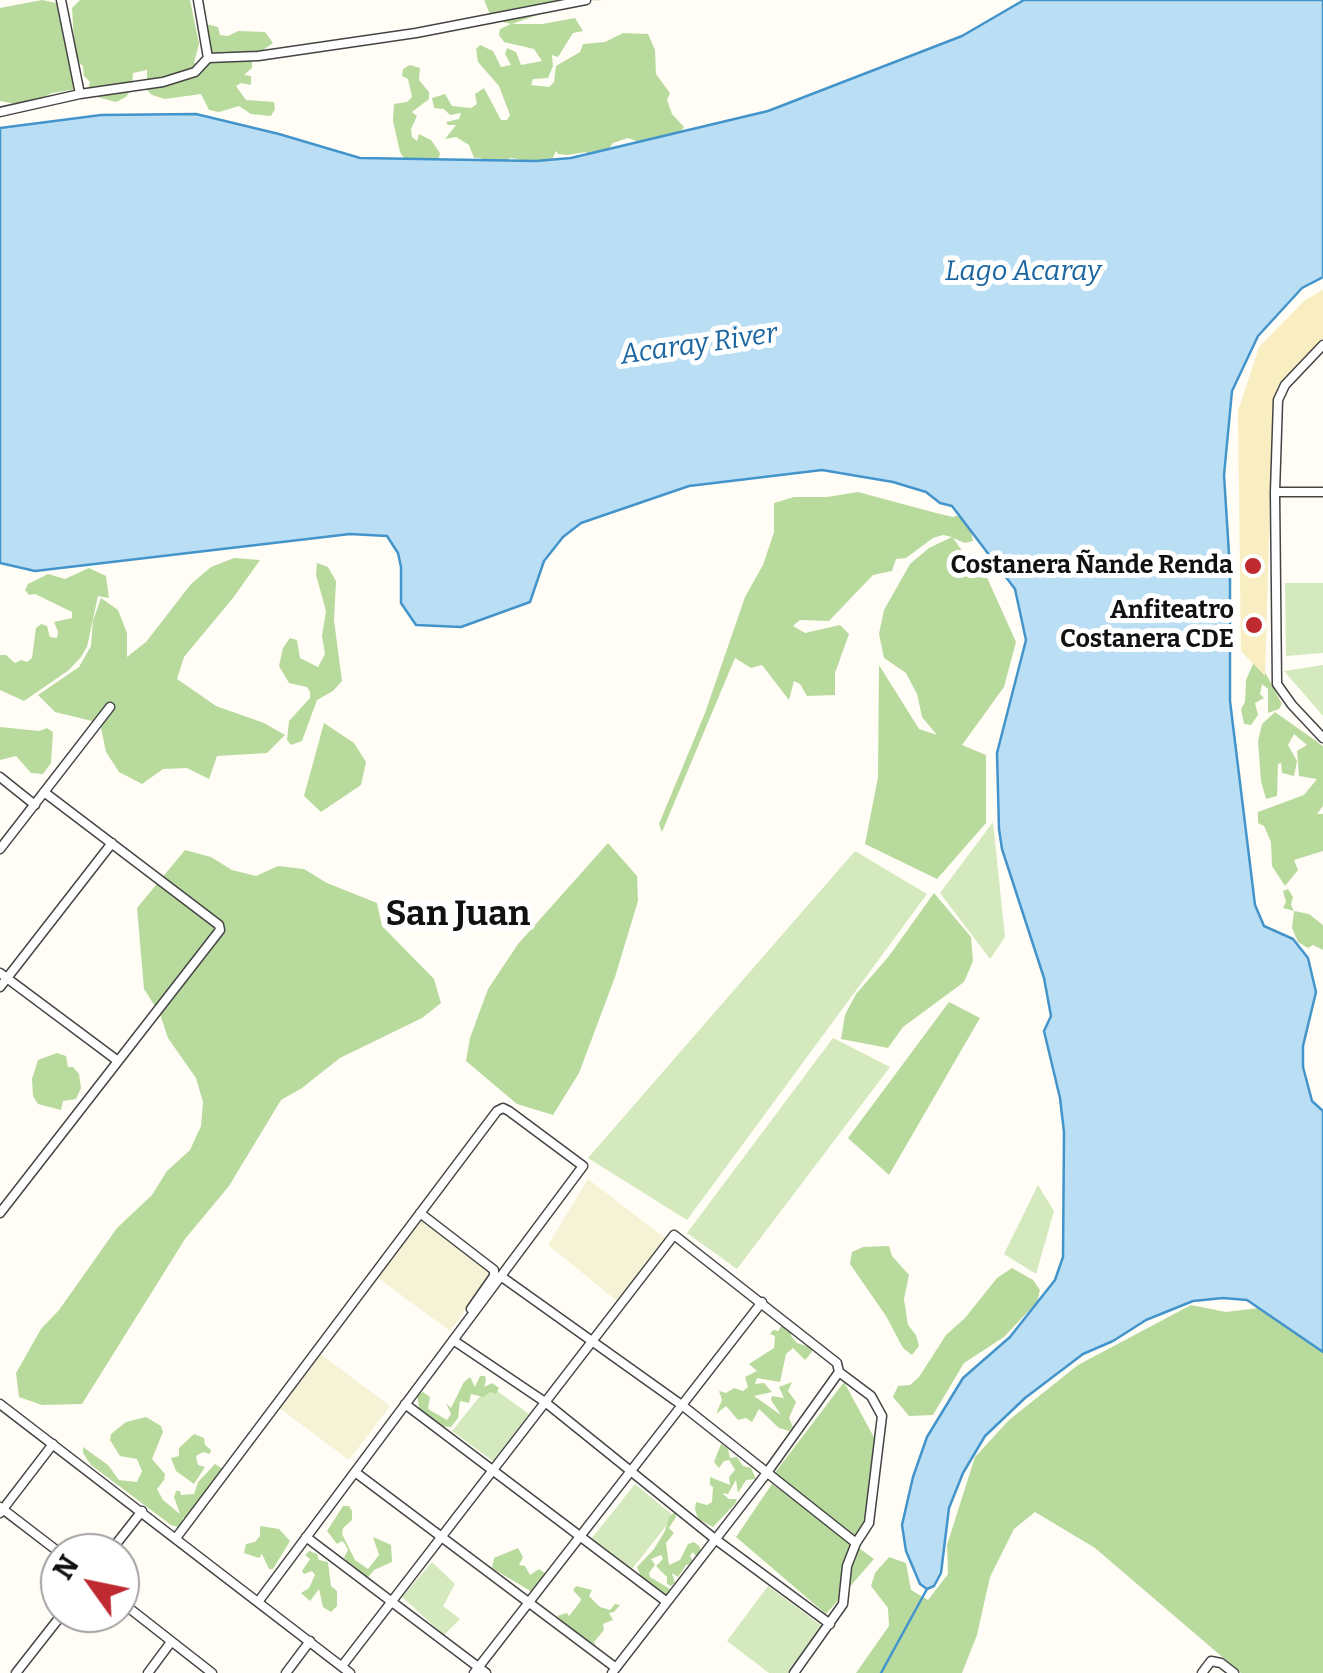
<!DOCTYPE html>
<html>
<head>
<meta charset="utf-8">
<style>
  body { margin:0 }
  #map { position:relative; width:1323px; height:1673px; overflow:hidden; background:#fffdf5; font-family:Bitter,serif }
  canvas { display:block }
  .north { position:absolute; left:40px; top:1533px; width:100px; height:100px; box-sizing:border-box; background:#fff; border:2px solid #a0a0a0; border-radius:50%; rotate:303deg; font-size:28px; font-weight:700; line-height:40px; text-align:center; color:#111 }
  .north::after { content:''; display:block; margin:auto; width:35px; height:45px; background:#bf2a31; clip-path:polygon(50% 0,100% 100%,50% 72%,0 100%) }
</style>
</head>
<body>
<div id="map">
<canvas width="1323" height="1673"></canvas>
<div class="north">N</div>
</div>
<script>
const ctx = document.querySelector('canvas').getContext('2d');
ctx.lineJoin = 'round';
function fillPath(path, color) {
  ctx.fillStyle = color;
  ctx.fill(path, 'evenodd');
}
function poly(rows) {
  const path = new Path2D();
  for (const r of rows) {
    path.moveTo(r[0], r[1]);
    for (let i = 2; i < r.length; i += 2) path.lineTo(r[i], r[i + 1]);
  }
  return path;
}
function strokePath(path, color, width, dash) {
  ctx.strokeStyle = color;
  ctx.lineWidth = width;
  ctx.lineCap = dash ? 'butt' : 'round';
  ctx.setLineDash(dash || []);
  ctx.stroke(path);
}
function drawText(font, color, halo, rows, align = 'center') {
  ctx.font = font + ' Bitter,serif';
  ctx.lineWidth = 10;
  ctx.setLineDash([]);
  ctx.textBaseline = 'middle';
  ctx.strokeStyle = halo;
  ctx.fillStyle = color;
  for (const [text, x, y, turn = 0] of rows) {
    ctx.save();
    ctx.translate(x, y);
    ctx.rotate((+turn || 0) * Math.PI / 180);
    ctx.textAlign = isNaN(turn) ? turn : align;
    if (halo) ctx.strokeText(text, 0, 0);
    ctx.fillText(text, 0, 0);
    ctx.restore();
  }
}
fillPath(poly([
  [588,1179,665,1238,617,1301,548,1245],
  [420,1220,492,1274,450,1331,378,1278],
  [319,1353,390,1406,349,1460,278,1407]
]), '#f5f2d5');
fillPath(poly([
  [1285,583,1323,583,1323,653,1286,656],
  [1323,665,1323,716,1284,671],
  [993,822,1005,937,990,959,940,893],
  [855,851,927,894,687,1220,588,1158],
  [833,1038,890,1067,737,1269,687,1233],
  [1038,1185,1054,1211,1036,1274,1004,1254],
  [489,1385,529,1414,493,1461,452,1431],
  [635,1484,674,1516,632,1569,592,1538],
  [432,1562,455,1584,443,1606,460,1619,444,1635,402,1597],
  [768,1586,823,1627,788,1673,769,1673,727,1641]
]), '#d4eabe');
fillPath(poly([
  [42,0,61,4,77,89,52,93,33,102,16,104,0,101,0,8],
  [80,0,190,0,199,44,194,63,206,64,214,60,202,30,206,24,218,27,220,35,228,36,238,31,265,32,273,43,252,58,252,68,244,75,251,76,251,85,241,83,236,86,246,100,274,102,275,109,271,116,251,114,239,106,219,112,209,110,201,94,165,99,152,95,147,90,147,70,133,73,132,88,126,97,116,102,97,97,88,90,90,82,84,76,83,66,75,59,72,8],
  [484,0,606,0,577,1,512,24,542,24,575,18,583,31,573,33,558,57,552,55,553,66,548,78,533,79,531,85,549,87,554,82,556,66,580,52,583,44,605,42,623,33,648,34,655,50,656,74,670,93,667,100,672,114,684,127,677,136,647,145,628,138,613,143,605,154,588,157,586,152,567,155,558,154,556,151,551,162,530,168,518,159,510,158,503,164,486,166,481,158,474,158,469,145,456,137,445,139,456,125,448,125,446,122,459,119,461,113,450,115,444,109,434,108,432,98,445,94,452,106,471,108,477,104,475,94,484,88,501,120,507,120,510,115,499,86,478,62,476,49,480,45,493,51,501,67,511,65,505,54,507,48,516,52,521,65,542,61,534,49,504,42,499,35,500,29,511,24,492,19],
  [410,65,420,68,419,80,429,92,429,99,412,112,417,116,411,129,412,137,417,141,419,134,431,140,440,153,439,158,413,162,404,158,400,152,393,121,394,104,407,102,412,97,408,79,402,76,403,69],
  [858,492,936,513,953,517,962,514,969,522,973,541,965,543,953,538,966,556,985,573,1016,642,1004,687,962,745,986,755,986,823,937,879,865,844,878,777,879,665,919,729,937,735,922,717,917,694,906,673,884,658,879,634,884,610,910,564,929,548,952,537,943,535,933,538,906,558,896,559,892,571,873,575,829,621,800,620,793,626,805,633,840,625,849,634,835,673,835,695,807,696,800,684,794,681,789,700,762,665,751,668,735,658,662,832,659,824,705,713,745,597,763,565,774,532,774,503,794,497,827,497],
  [234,558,260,560,233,598,184,657,177,679,216,706,264,723,285,735,267,753,217,756,209,779,187,768,163,769,142,784,119,772,106,752,100,723,55,712,38,695,79,667,91,646,93,621,101,598,118,610,127,633,127,657,146,642,191,584,211,567],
  [317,563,328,567,336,581,334,620,342,681,333,691,317,700,302,741,291,745,287,740,289,721,310,698,310,692,307,687,289,683,279,666,283,648,290,638,297,640,300,658,318,667,325,654,322,636,326,611,316,575],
  [89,568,106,576,109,598,98,596,87,647,81,657,69,670,24,701,0,690,0,655,6,655,15,663,21,660,27,662,32,658,36,628,41,624,47,626,50,637,57,638,58,632,54,622,72,618,72,612,35,594,29,595,25,590,28,584,48,574,65,579],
  [1254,662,1265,672,1282,704,1279,709,1268,713,1268,689,1262,684,1260,694,1264,698,1255,703,1258,715,1251,725,1244,724,1241,709,1245,702,1246,680],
  [1275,712,1323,746,1323,806,1317,814,1323,814,1323,851,1294,860,1298,870,1285,886,1272,866,1271,842,1264,826,1258,823,1258,812,1304,795,1317,779,1299,776,1297,751,1307,745,1294,734,1288,745,1297,761,1294,776,1282,773,1281,763,1278,764,1277,796,1266,799,1261,781,1258,741,1262,724],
  [324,723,354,743,366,762,361,785,321,812,304,796],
  [0,727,39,731,47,728,53,732,51,763,43,774,31,773,16,756,0,760],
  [608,843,637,876,638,901,615,977,579,1073,553,1115,517,1104,466,1061,470,1038,488,989,518,944],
  [185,850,211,857,232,870,256,876,278,866,304,869,327,883,377,903,382,926,434,979,441,1003,422,1018,340,1058,302,1088,281,1100,229,1186,185,1239,82,1404,42,1405,19,1397,16,1373,41,1329,59,1310,117,1228,152,1195,167,1171,190,1150,201,1126,203,1102,196,1078,168,1038,160,1014,144,989,137,908],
  [1288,889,1293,897,1291,905,1294,911,1309,914,1323,925,1323,950,1313,945,1308,948,1298,942,1292,928,1294,911,1283,908,1286,902,1283,891],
  [934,893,971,937,973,961,964,982,903,1027,888,1048,841,1039,845,1015,856,994,889,956],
  [949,1002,980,1018,889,1175,848,1138],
  [57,1053,66,1056,68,1067,73,1067,79,1074,81,1088,76,1099,63,1101,61,1110,38,1104,33,1096,32,1079,38,1060],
  [889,1246,892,1256,909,1275,904,1299,908,1325,916,1335,919,1346,912,1355,903,1348,886,1316,850,1264,852,1252,863,1247],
  [1012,1268,1033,1280,1040,1290,1037,1302,1004,1337,964,1363,933,1415,909,1416,893,1397,898,1386,910,1385,919,1377,946,1335,965,1318,997,1278],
  [1191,1305,1226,1312,1259,1308,1323,1352,1323,1673,1241,1673,1095,1548,1035,1512,1014,1529,990,1577,977,1635,962,1673,856,1673,889,1626,888,1608,871,1586,875,1573,889,1557,906,1563,911,1590,928,1600,948,1574,947,1545,975,1457,1009,1420,1078,1365],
  [782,1325,792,1328,791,1336,797,1343,812,1348,812,1352,805,1360,793,1348,786,1354,780,1382,757,1378,755,1384,764,1383,772,1392,754,1396,781,1415,771,1400,772,1396,784,1398,779,1387,792,1382,788,1391,796,1402,789,1418,793,1427,789,1431,779,1428,759,1409,752,1422,746,1418,738,1420,726,1406,716,1414,722,1400,719,1391,726,1393,734,1388,743,1391,748,1387,745,1377,757,1371,749,1364,774,1348,775,1336,770,1334,773,1330,778,1331],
  [480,1376,485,1376,486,1381,484,1387,492,1383,499,1388,496,1394,490,1392,483,1397,471,1394,469,1403,460,1401,458,1418,451,1427,439,1426,420,1414,417,1395,423,1392,430,1397,428,1409,447,1420,451,1414,446,1403,451,1408,464,1382,470,1377,475,1387],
  [844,1382,876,1441,862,1541,774,1474],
  [146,1417,161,1426,163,1432,152,1459,165,1474,164,1480,157,1489,163,1500,180,1514,174,1497,176,1491,180,1491,181,1495,194,1494,198,1482,215,1464,223,1469,201,1498,194,1524,189,1526,183,1517,182,1528,171,1525,91,1465,83,1453,83,1447,108,1465,119,1480,137,1482,142,1471,137,1459,120,1456,110,1440,111,1434,126,1422],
  [194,1434,204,1438,205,1445,211,1450,210,1454,203,1452,196,1456,198,1465,205,1467,194,1484,176,1471,171,1458,179,1456,179,1448],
  [721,1444,728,1449,730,1458,737,1457,743,1466,751,1468,756,1479,746,1480,738,1493,736,1480,728,1494,722,1493,729,1499,737,1499,735,1504,713,1527,698,1519,695,1509,696,1502,707,1505,712,1502,713,1487,710,1485,710,1477,730,1485,729,1477,735,1470,729,1460,724,1461,719,1468,714,1462],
  [772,1484,874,1559,826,1614,736,1537],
  [343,1506,349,1506,352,1511,352,1520,343,1528,342,1534,355,1560,368,1569,379,1555,373,1537,391,1545,392,1562,374,1570,366,1580,344,1558,348,1550,345,1544,342,1541,337,1544,327,1531],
  [675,1512,676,1517,669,1528,674,1533,666,1543,669,1565,680,1560,688,1544,694,1542,700,1547,700,1555,697,1558,693,1552,690,1556,694,1563,686,1565,678,1577,672,1573,675,1583,671,1586,667,1584,667,1577,656,1566,663,1559,661,1555,651,1559,655,1565,649,1573,650,1577,670,1589,666,1595,642,1579,637,1567,654,1549,665,1531,669,1517],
  [260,1526,279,1529,290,1541,273,1569,269,1569,262,1554,259,1558,244,1553,246,1544,255,1542,260,1536],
  [518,1548,523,1557,519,1565,525,1566,530,1575,539,1569,546,1574,532,1592,492,1568,494,1558],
  [309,1551,317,1554,319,1560,328,1562,331,1586,337,1591,337,1606,331,1612,323,1607,319,1589,310,1601,301,1593,309,1588,315,1575,312,1571,304,1574,302,1571,310,1559,305,1555],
  [576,1586,592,1590,589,1596,600,1607,610,1610,615,1604,620,1605,614,1612,609,1613,613,1620,603,1624,604,1630,594,1642,596,1645,578,1636,557,1616,567,1613,569,1616,580,1602,581,1599,573,1590]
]), '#b9da9d');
fillPath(poly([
  [1323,290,1323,339,1278,385,1273,401,1265,676,1241,651,1238,411,1259,347,1305,300]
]), '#f9edc2');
const water = poly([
  [1024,0,1323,0,1323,277,1302,288,1258,336,1232,391,1224,475,1230,570,1230,701,1255,905,1264,926,1293,939,1308,958,1316,992,1303,1046,1303,1067,1312,1101,1323,1111,1323,1352,1247,1300,1223,1298,1193,1301,1146,1320,1113,1341,1083,1354,1025,1398,985,1436,963,1473,949,1508,941,1573,934,1586,927,1589,920,1584,906,1551,902,1525,913,1477,927,1437,963,1378,1010,1337,1055,1280,1063,1257,1064,1132,1060,1098,1044,1031,1051,1016,1044,978,1002,849,999,829,997,753,1026,640,1015,589,952,506,940,503,926,492,893,482,822,470,689,486,581,523,563,537,544,561,530,602,461,627,416,625,401,603,401,567,398,553,387,536,350,534,35,571,0,563,0,128,101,115,196,114,279,134,360,158,536,161,571,158,768,111,962,36,1024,0]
]);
fillPath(water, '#badff5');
strokePath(water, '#4394cb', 2.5);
strokePath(poly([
  [881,1673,927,1589]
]), '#4394cb', 2.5);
const minor = poly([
  [61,0,80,94],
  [198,0,208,58],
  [0,112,80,94,163,82,195,72,208,58,258,56,416,33,586,0],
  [1323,345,1285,385,1278,400,1275,492,1277,684,1292,705,1323,738],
  [1275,492,1323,492],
  [0,777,35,805],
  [0,849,110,707],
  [0,973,118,1061],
  [0,987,112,843],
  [0,1213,220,930,219,925,44,792],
  [420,1213,494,1270,494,1276,471,1309],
  [502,1277,683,1406,856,1543],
  [453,1340,545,1402,715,1539,830,1624],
  [0,1404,350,1673],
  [405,1404,667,1602],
  [355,1472,616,1668],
  [0,1507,60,1553],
  [0,1513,53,1444],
  [306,1537,486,1673],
  [176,1538,497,1111,503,1108,509,1111,583,1166,258,1602],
  [109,1553,142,1511],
  [120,1601,212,1673],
  [342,1666,674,1235,837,1363,839,1372,871,1396,882,1416,869,1523,856,1543,847,1566,843,1604,794,1673],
  [16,1673,63,1613],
  [148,1673,171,1642],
  [286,1673,310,1641],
  [474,1673,762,1302],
  [612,1673,766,1474,839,1372],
  [1202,1673,1211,1661,1221,1663,1234,1673]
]);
strokePath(minor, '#444', 11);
strokePath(minor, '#fff', 8);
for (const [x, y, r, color] of [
  [1253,566,10,"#bf2a31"],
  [1254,625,10,"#bf2a31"]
]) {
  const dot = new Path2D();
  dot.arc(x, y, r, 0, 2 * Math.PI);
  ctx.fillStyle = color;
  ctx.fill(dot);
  strokePath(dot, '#fff', 4);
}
drawText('bold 25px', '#111', '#fff', [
  ["Costanera Ñande Renda",1233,566],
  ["Anfiteatro",1234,611],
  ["Costanera CDE",1234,640]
], 'right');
drawText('italic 28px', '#1b66a1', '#fff', [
  ["Lago Acaray",1023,272],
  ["Acaray River",699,345,-8]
]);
drawText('bold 35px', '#111', '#fff', [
  ["San Juan",458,915]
]);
</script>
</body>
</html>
